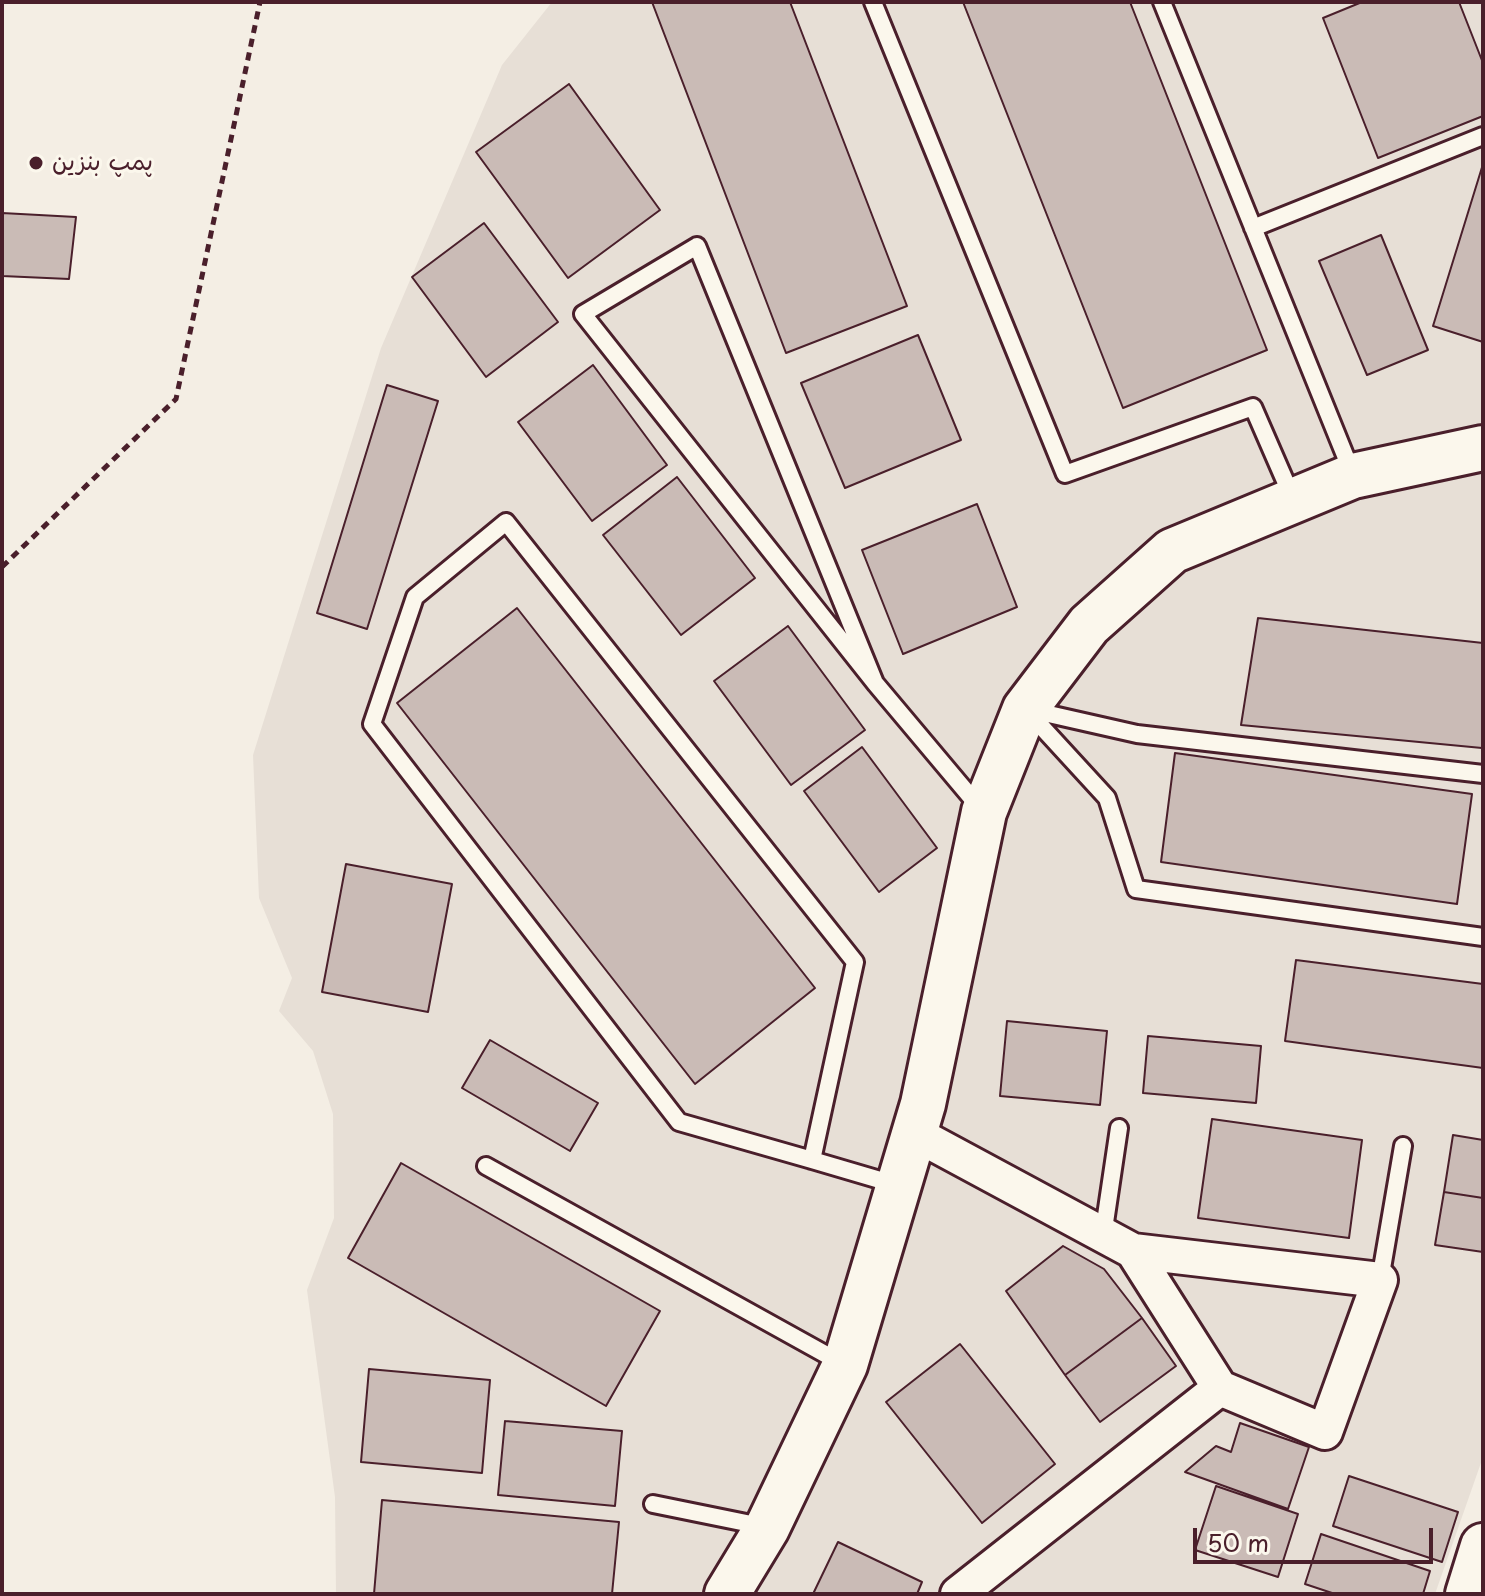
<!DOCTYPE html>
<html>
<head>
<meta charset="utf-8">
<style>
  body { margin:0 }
  #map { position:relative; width:1485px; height:1596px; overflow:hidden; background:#f4eee4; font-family:"Playpen Sans",sans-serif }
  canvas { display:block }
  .frame { position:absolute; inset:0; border:4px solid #4a1f2b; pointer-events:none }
  .scale { position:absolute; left:1193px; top:1528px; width:240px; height:36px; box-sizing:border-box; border:4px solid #4a1f2b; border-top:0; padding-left:10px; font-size:24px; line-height:28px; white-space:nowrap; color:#4a1f2b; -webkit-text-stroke:6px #fbf7ec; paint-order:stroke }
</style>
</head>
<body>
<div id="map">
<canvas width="1485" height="1596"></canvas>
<div class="frame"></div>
<div class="scale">50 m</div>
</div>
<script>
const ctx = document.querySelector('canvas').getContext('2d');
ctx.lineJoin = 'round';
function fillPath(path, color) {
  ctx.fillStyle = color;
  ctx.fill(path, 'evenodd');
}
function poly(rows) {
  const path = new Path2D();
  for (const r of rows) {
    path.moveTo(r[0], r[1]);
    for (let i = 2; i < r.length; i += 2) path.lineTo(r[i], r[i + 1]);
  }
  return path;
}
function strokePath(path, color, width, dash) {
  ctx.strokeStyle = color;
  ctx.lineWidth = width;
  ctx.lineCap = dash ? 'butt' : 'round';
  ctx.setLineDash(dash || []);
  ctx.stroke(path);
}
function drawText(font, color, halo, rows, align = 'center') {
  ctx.font = font + ' "Playpen Sans","Playpen Sans Arabic",sans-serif';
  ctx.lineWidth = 6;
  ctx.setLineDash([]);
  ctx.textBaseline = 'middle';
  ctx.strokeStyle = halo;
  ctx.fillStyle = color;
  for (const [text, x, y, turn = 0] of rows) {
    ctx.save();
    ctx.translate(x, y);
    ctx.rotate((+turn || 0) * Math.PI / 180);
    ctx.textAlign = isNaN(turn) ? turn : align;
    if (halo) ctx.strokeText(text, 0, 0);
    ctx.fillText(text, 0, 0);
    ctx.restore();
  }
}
fillPath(poly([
  [552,2,1483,2,1483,1457,1435,1594,336,1594,335,1497,307,1290,334,1218,333,1114,313,1051,279,1011,292,978,259,898,253,755,381,348,502,65]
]), '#e7dfd6');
const building = poly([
  [652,2,790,2,907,306,786,353,652,2],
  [963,2,1130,2,1267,350,1123,408,963,2],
  [1362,2,1459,2,1483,63,1483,116,1378,158,1323,18,1362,2],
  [569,84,660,210,568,278,476,152,569,84],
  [1483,164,1483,342,1433,326,1483,164],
  [2,213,76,217,69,279,2,276,2,213],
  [484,223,558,322,486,377,412,277,484,223],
  [1381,235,1428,350,1367,375,1319,261,1381,235],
  [918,335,961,440,845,488,801,383,918,335],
  [593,365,667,465,592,521,518,422,593,365],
  [387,385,438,401,367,629,317,613,387,385],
  [677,477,755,578,681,635,603,535,677,477],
  [977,504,1017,607,903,654,862,550,977,504],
  [517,608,815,988,695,1084,397,703,517,608],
  [1258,618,1483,643,1482,748,1241,725,1258,618],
  [788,626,865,730,791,785,714,681,788,626],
  [862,747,937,848,879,892,804,791,862,747],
  [1175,753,1472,794,1457,904,1161,862,1175,753],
  [346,864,452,884,428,1012,322,992,346,864],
  [1296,960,1483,984,1483,1068,1285,1041,1296,960],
  [1007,1021,1107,1031,1100,1105,1000,1096,1007,1021],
  [1148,1036,1261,1046,1256,1103,1143,1093,1148,1036],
  [490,1040,598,1103,570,1151,462,1088,490,1040],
  [1212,1119,1362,1140,1349,1238,1198,1218,1212,1119],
  [1453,1135,1483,1140,1483,1198,1444,1192,1453,1135],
  [401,1163,660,1311,606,1406,348,1258,401,1163],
  [1444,1192,1483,1198,1483,1252,1435,1245,1444,1192],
  [1063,1246,1104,1269,1142,1318,1065,1375,1006,1291,1063,1246],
  [1142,1318,1176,1366,1100,1422,1065,1375,1142,1318],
  [960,1344,1055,1464,982,1523,886,1402,960,1344],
  [369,1369,490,1380,482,1473,361,1462,369,1369],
  [505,1421,622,1431,615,1506,498,1495,505,1421],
  [1240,1423,1309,1447,1288,1509,1185,1472,1216,1446,1231,1452,1240,1423],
  [1349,1476,1458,1512,1442,1562,1333,1526,1349,1476],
  [1216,1486,1298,1514,1278,1577,1195,1550,1216,1486],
  [382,1500,619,1522,612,1594,374,1594,382,1500],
  [1321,1534,1430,1571,1423,1594,1335,1594,1305,1584,1321,1534],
  [838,1542,922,1582,917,1594,813,1594,838,1542]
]);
fillPath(building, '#cabbb6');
strokePath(building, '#4a1f2b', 2);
const lane = poly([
  [873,2,1065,474,1253,407,1293,499],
  [1162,2,1353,475],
  [1253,228,1483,136],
  [875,683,697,246,583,314,875,683,980,808],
  [1031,710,1137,734,1483,774],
  [1029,713,1107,798,1136,889,1483,937],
  [812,1160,855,962,506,522,415,597,372,724,679,1122,812,1160,897,1185],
  [486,1166,843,1364],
  [1103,1236,1119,1128],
  [1380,1280,1403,1146],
  [653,1504,766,1527]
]);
const street = poly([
  [914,1133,1133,1251,1220,1388,1325,1432,1380,1280,1133,1251],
  [958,1594,1220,1388]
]);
const secondary = poly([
  [727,1594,767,1528,845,1365,923,1104,984,812,1025,709,1089,625,1172,551,1353,476,1483,448],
  [1468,1594,1483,1546]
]);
strokePath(lane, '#4a1f2b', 22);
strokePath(street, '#4a1f2b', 40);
strokePath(secondary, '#4a1f2b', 50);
strokePath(poly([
  [2,567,176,399,260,2]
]), '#4a1f2b', 5, [8, 6]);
strokePath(lane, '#fbf7ec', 16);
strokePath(street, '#fbf7ec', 34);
strokePath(secondary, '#fbf7ec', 44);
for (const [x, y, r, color] of [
  [36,163,8,"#4a1f2b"]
]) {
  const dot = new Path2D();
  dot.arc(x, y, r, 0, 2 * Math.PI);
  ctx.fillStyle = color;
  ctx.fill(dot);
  strokePath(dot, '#fbf7ec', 3);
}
drawText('24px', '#4a1f2b', '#fbf7ec', [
  ["پمپ بنزین",52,163]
], 'left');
</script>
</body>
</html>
